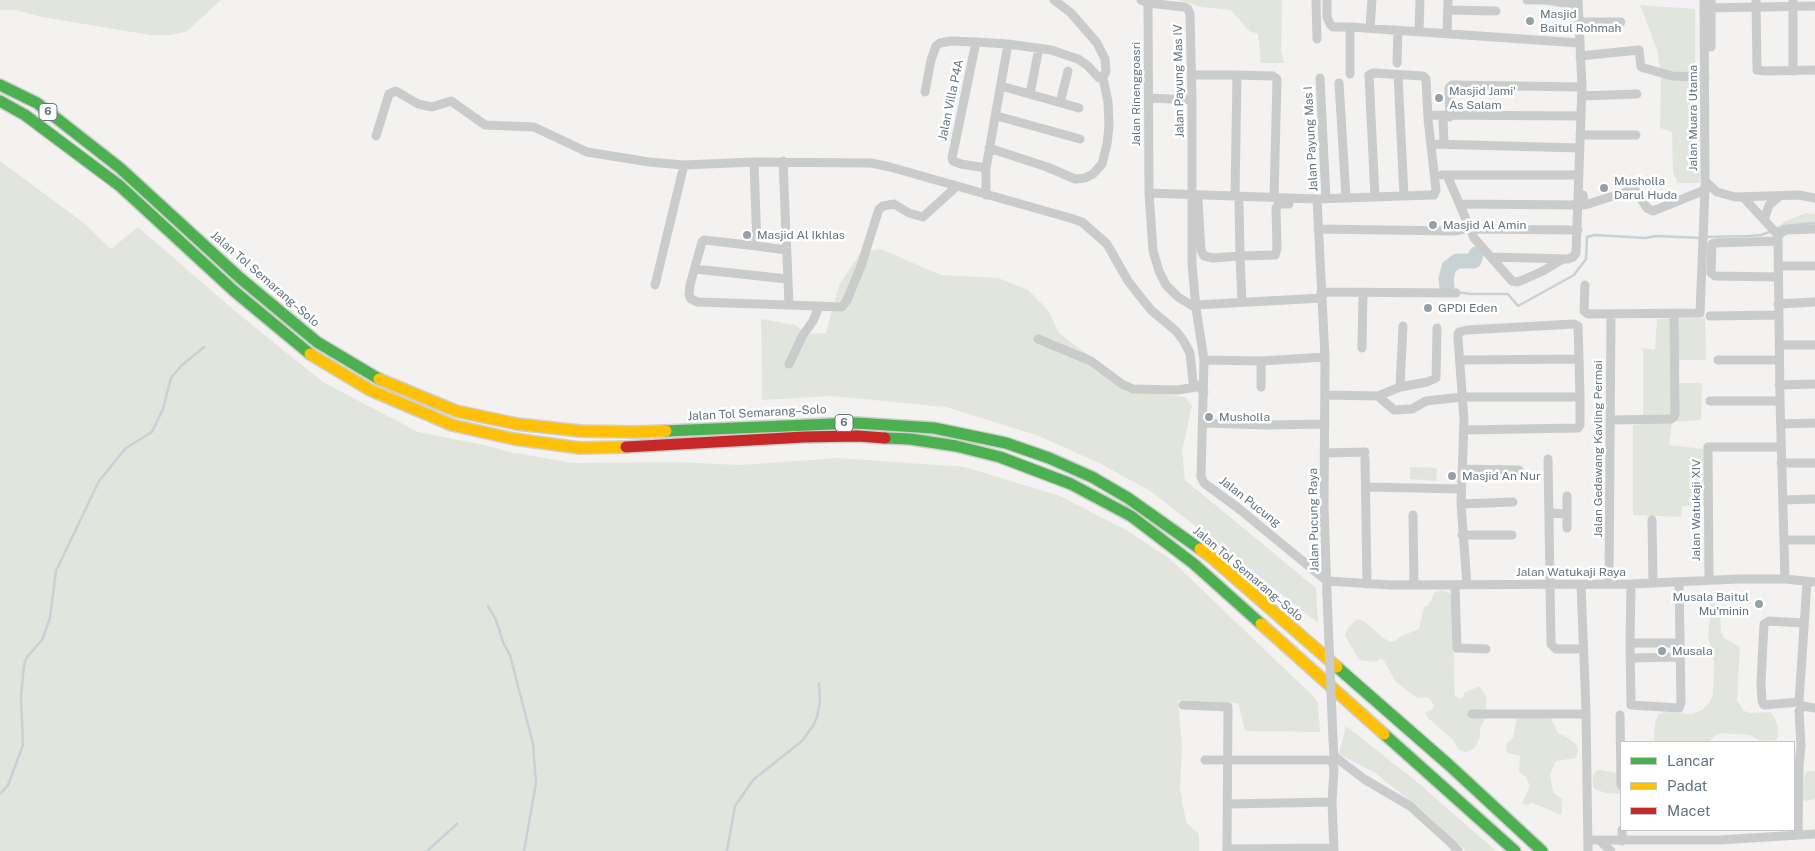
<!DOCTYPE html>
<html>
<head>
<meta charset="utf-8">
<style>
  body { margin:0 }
  #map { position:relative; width:1815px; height:851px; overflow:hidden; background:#f3f2f0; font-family:"Public Sans",sans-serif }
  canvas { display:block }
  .legend { position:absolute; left:1620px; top:741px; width:175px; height:90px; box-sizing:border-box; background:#fff; border:1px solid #c1c7cc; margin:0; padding:6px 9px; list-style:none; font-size:15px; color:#637480 }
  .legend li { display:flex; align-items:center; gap:10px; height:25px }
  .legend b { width:25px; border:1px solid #c1c7cc }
</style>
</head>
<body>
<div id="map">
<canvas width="1815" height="851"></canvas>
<ul class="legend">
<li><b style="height:6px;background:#4caf50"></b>Lancar</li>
<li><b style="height:6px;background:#ffc107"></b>Padat</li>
<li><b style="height:6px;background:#c62828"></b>Macet</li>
</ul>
</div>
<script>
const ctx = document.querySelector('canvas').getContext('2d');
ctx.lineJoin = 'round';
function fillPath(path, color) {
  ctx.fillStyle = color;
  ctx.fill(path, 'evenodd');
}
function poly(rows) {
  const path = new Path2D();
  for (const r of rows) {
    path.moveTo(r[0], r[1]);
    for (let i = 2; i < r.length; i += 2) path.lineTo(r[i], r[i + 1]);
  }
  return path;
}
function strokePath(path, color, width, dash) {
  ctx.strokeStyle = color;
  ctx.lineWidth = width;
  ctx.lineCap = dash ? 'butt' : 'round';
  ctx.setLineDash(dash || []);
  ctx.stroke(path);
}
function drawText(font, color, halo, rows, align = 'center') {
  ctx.font = font + ' "Public Sans",sans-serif';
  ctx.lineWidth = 5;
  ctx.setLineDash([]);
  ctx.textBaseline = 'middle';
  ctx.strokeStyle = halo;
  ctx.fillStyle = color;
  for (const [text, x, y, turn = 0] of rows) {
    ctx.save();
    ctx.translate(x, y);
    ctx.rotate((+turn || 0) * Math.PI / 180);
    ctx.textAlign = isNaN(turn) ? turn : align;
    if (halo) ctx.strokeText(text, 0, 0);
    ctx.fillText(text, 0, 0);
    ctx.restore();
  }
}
fillPath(poly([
  [0,0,221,0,186,32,169,35,150,35,42,17,16,10,0,10],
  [1178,0,1282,0,1281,50,1284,63,1261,63,1258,34,1249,31,1231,10,1201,7],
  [1640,5,1695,9,1695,123,1700,183,1678,183,1673,173,1672,132,1660,128,1661,76,1657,50],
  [0,161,84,223,111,249,138,227,235,311,323,382,418,432,489,446,513,453,522,454,572,463,674,462,740,465,838,458,965,467,1060,496,1126,530,1169,558,1312,695,1318,703,1320,732,1245,731,1238,703,1178,700,1182,744,1180,789,1186,822,1199,834,1199,851,0,851],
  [1806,213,1815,214,1815,225,1786,229,1778,227,1784,222],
  [881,249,941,275,998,278,1028,290,1048,310,1059,333,1100,364,1123,389,1185,397,1192,406,1182,451,1185,480,1316,588,1318,623,1152,492,1101,464,1039,436,946,407,832,396,762,400,761,319,795,325,808,334,826,333,839,285,861,252],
  [1705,318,1706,360,1680,360,1678,383,1702,383,1701,420,1672,422,1669,445,1704,449,1704,506,1682,506,1681,517,1633,515,1633,425,1643,424,1643,348,1655,350,1657,319],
  [1410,467,1437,468,1436,481,1410,479],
  [1441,590,1452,594,1455,696,1460,699,1463,697,1464,693,1480,686,1487,698,1484,721,1480,728,1480,737,1475,748,1466,752,1459,750,1453,740,1427,717,1425,712,1433,709,1434,705,1428,697,1417,698,1396,682,1382,658,1375,662,1359,660,1345,635,1348,628,1357,619,1365,622,1383,638,1391,642,1395,641,1401,636,1419,629,1424,607,1427,606,1431,601,1434,593],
  [1715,600,1720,607,1721,632,1724,638,1740,647,1737,700,1744,711,1751,713,1770,712,1773,715,1778,726,1778,737,1776,740,1760,741,1750,735,1722,733,1714,736,1709,742,1654,742,1655,722,1659,714,1666,712,1692,714,1702,710,1710,702,1713,694,1714,662,1708,636,1710,619,1708,608,1709,604],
  [1517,716,1550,716,1558,733,1568,738,1576,744,1578,751,1576,758,1556,761,1550,775,1553,792,1562,799,1562,811,1561,815,1533,803,1526,805,1522,804,1530,786,1526,777,1519,772,1520,756,1508,753,1506,750,1507,743,1513,738],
  [1346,726,1416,781,1496,851,1466,851,1423,811,1375,773,1339,754],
  [1599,770,1617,773,1621,770,1621,794,1607,793,1596,790,1593,787,1593,776,1596,771],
  [1808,771,1815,771,1815,799,1807,801,1803,800,1802,797,1805,773]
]), '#e2e5de');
strokePath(poly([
  [1777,229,1783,226,1815,223],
  [1706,237,1749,236,1761,235,1772,231],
  [1457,292,1470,294,1508,294,1518,306,1574,275,1586,259,1587,237,1595,235,1645,238,1656,236,1700,238],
  [488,606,496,620,503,642,510,655,533,744,536,783,524,851],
  [0,794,8,785,23,745,21,696,24,665,27,657,42,640,50,618,56,571,99,481,126,448,152,432,163,409,171,378,181,366,204,347],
  [427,851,457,824],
  [727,851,735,806,753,780,802,741,813,726,817,717,820,702,819,683]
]), '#c8d1d3', 2.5);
strokePath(poly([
  [1447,287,1446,279,1449,267,1457,261,1474,261,1476,254]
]), '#c8d1d3', 15);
const fast = poly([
  [0,85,37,103,120,168,240,278,317,342,379,379],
  [0,101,25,115,120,186,234,291,310,354],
  [666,431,856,423,934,428,1006,443,1049,458,1092,477,1128,498,1200,549],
  [885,438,910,439,956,446,1000,457,1071,484,1131,516,1194,564,1261,624],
  [1337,667,1449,765,1542,851],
  [1384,734,1515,851]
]);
const slow = poly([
  [310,354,370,390,452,425,514,439,580,448,626,447],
  [379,379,456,411,517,424,580,431,635,432,666,431],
  [1200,549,1211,557,1337,667],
  [1261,624,1384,734]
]);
const jam = poly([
  [626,447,804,437,858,436,885,438]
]);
strokePath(fast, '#cfcfcf', 14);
strokePath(slow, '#cfcfcf', 14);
strokePath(jam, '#cfcfcf', 14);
strokePath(poly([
  [1141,0,1148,3,1184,7,1188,9,1190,14,1192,100,1192,264,1196,308,1204,360,1201,477,1204,483,1238,508,1327,581],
  [1316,0,1317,39],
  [1327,0,1327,17,1330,24,1333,27,1350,27,1350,74],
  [1527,0,1546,0,1578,5],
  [1704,0,1705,181,1717,192,1735,197,1799,195,1815,198],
  [1711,0,1711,47],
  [1756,0,1757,70,1764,71,1815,70],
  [1793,0,1793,71],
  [1148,3,1149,193,1153,251,1159,271,1166,285,1178,297,1196,308],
  [1705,8,1815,6],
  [1448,10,1496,11],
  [1579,22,1621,22],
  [1350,27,1580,43],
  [1370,28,1372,0],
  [1419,32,1420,0],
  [1447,34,1448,0],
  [1580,56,1639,50,1641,67,1672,76,1705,77],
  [1397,63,1398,31],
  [1191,75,1237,75,1235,196],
  [1237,75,1273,76,1277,79,1274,198],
  [1398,75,1404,196],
  [1320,78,1326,199],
  [1339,83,1346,198],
  [1001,86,1079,108],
  [925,92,931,60,936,46,940,43,951,41,976,42],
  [1030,94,1039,48],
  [1582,96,1637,94],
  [1149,98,1192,100],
  [1060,103,1068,71],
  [1428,115,1581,116],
  [997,116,1080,139],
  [1443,117,1444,144],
  [1450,117,1449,88,1452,85,1582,87],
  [1580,135,1636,135],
  [376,136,389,94,396,91,418,104,432,107,451,101,485,125,534,127,587,152,649,162,684,165,754,162,871,163,890,167,1070,218,1082,222,1107,244,1128,281,1139,295,1151,310,1176,331,1183,340,1190,353,1193,382,1204,392],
  [1431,144,1579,148],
  [989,148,1047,167,1075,179,1085,178,1093,174,1102,164,1107,144,1109,126,1108,102,1103,78],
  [754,162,757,246,786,250],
  [986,168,961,164,953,161,952,158,976,42,1008,44,1051,50,1078,59,1088,66,1099,78,1103,78,1106,71,1105,59,1097,43,1071,13,1054,0],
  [1442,175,1578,175],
  [1447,175,1474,238,1512,281,1518,282,1543,271,1563,259],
  [1149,193,1317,199,1431,195,1434,195,1436,190,1428,119,1426,79,1423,76,1373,73,1369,75,1375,197],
  [986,195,986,168,1008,44],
  [1583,195,1584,205,1588,204,1635,189,1647,208,1653,211,1705,190,1705,186],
  [1743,197,1778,235,1780,401,1785,579],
  [1317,199,1325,357,1324,508,1327,594],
  [1198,200,1201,250,1204,256,1213,258,1240,256,1239,202],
  [1460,204,1579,205],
  [1764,220,1769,205,1780,196],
  [1318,229,1455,231,1469,228],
  [1470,229,1578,230],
  [1778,235,1786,230,1815,229],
  [757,246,704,240,702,242,690,285,689,295,691,299,698,302,789,305,783,161],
  [1491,257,1568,259,1573,257,1576,253,1582,87,1578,0],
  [1778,266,1815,266],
  [695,269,787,279],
  [1778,277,1715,276,1711,273,1712,244,1714,243,1778,241],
  [655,285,684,165],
  [1585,285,1584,311,1588,314,1700,313,1705,190],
  [1321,292,1456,293],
  [1242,302,1240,256,1275,255,1277,249,1276,208,1279,204,1289,204],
  [1778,304,1815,302],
  [789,305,842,307,847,300,861,266,879,209,883,206,894,204,909,213,923,217,957,186],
  [1195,305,1322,298],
  [1710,316,1778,315],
  [1038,339,1091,361,1122,384,1133,389,1178,390,1196,387],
  [1779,345,1815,345],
  [1362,348,1363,293],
  [1204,360,1261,361,1325,357],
  [1460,360,1579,359,1578,326,1574,324,1467,330,1459,332,1458,334,1458,338,1464,420,1461,504,1467,585],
  [1718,360,1779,360],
  [1261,361,1261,387],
  [789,364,803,335,813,321,819,307],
  [1779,385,1815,384],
  [1400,387,1427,382,1436,378,1437,328],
  [1325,395,1378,396,1400,387,1403,326],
  [1378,396,1394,410,1412,409,1426,401,1463,397,1580,397,1579,359],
  [1710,401,1780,401],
  [1611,420,1671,419,1674,417,1675,413,1674,314],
  [1203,423,1268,425,1325,424],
  [1781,424,1815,423],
  [1464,430,1578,428,1580,425,1580,397],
  [1325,453,1365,452],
  [1365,458,1367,584],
  [1548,459,1551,644,1556,649,1583,649],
  [1781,463,1815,463],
  [1462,469,1519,470],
  [1366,487,1461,489],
  [1783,500,1815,499],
  [1461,504,1513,502],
  [1549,513,1567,514,1567,496],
  [1567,514,1567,528],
  [1413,515,1414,585],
  [1652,520,1653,583],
  [1462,535,1512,535],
  [1784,540,1815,540],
  [1709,579,1708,447,1781,447],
  [1327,581,1391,585,1631,584,1738,579,1785,579,1815,582],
  [1609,584,1611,314],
  [1631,584,1630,643,1680,643],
  [1455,585,1457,648,1486,649],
  [1581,585,1586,710,1588,851],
  [1804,623,1769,621,1764,624,1761,683,1762,701,1764,705,1799,702,1807,582],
  [1630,643,1631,705,1679,708,1681,702,1679,582],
  [1631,658,1680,657],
  [1183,705,1228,707,1227,851],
  [1472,714,1586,714],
  [1620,715,1621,785],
  [1333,740,1334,756,1332,760,1334,769,1332,802,1334,851],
  [1334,756,1364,779,1410,806,1452,844,1458,851],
  [1205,760,1332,760],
  [1228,804,1332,802],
  [1622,830,1622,841],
  [1798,835,1799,765,1801,746,1799,711,1803,706,1815,708],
  [1588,840,1719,840,1815,834],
  [1599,840,1611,851],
  [1227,849,1334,848]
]), '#cacbcb', 9);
strokePath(fast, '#4caf50', 11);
strokePath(slow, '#ffc107', 11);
strokePath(jam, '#c62828', 11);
strokePath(poly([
  [1327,594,1333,740]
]), '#cacbcb', 9);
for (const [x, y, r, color] of [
  [1530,21,5,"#95a0a7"],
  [1439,98,5,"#95a0a7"],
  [1604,188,5,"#95a0a7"],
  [1433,225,5,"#95a0a7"],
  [747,235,5,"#95a0a7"],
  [1428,308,5,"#95a0a7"],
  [1209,417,5,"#95a0a7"],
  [1452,476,5,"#95a0a7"],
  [1759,604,5,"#95a0a7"],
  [1662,651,5,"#95a0a7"]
]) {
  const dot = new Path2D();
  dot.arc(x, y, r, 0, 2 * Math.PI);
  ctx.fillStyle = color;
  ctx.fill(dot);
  strokePath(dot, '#fff', 2);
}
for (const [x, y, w] of [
  [48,112,18],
  [844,423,18]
]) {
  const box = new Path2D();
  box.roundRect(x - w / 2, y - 8.5, w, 17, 4);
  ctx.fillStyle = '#fff';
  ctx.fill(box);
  strokePath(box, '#637480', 1);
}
drawText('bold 11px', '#637480', null, [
  ["6",48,112],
  ["6",844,423]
]);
drawText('12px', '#637480', '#fff', [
  ["Masjid",1540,14],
  ["Baitul Rohmah",1540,28],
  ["Masjid Jami'",1449,91],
  ["As Salam",1449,105],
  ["Musholla",1614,181],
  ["Darul Huda",1614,195],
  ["Masjid Al Amin",1443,225],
  ["Masjid Al Ikhlas",757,235],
  ["GPDI Eden",1438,308],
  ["Musholla",1219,417],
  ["Masjid An Nur",1462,476],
  ["Musala Baitul",1749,597,"right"],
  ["Mu'minin",1749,611,"right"],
  ["Musala",1672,651]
], 'left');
drawText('12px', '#637480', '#fff', [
  ["Jalan Payung Mas IV",1179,81,-91],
  ["Jalan Rinenggoasri",1136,94,-90],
  ["Jalan Villa P4A",951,100,-78],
  ["Jalan Muara Utama",1693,118,-90],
  ["Jalan Payung Mas I",1311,139,-93],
  ["Jalan Tol Semarang–Solo",265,279,41],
  ["Jalan Tol Semarang–Solo",757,413,-3],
  ["Jalan Gedawang Kavling Permai",1598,449,-90],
  ["Jalan Pucung",1250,502,38],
  ["Jalan Watukaji XIV",1696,510,-90],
  ["Jalan Pucung Raya",1314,520,-91],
  ["Jalan Watukaji Raya",1571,572],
  ["Jalan Tol Semarang–Solo",1248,574,40]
]);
</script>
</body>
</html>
